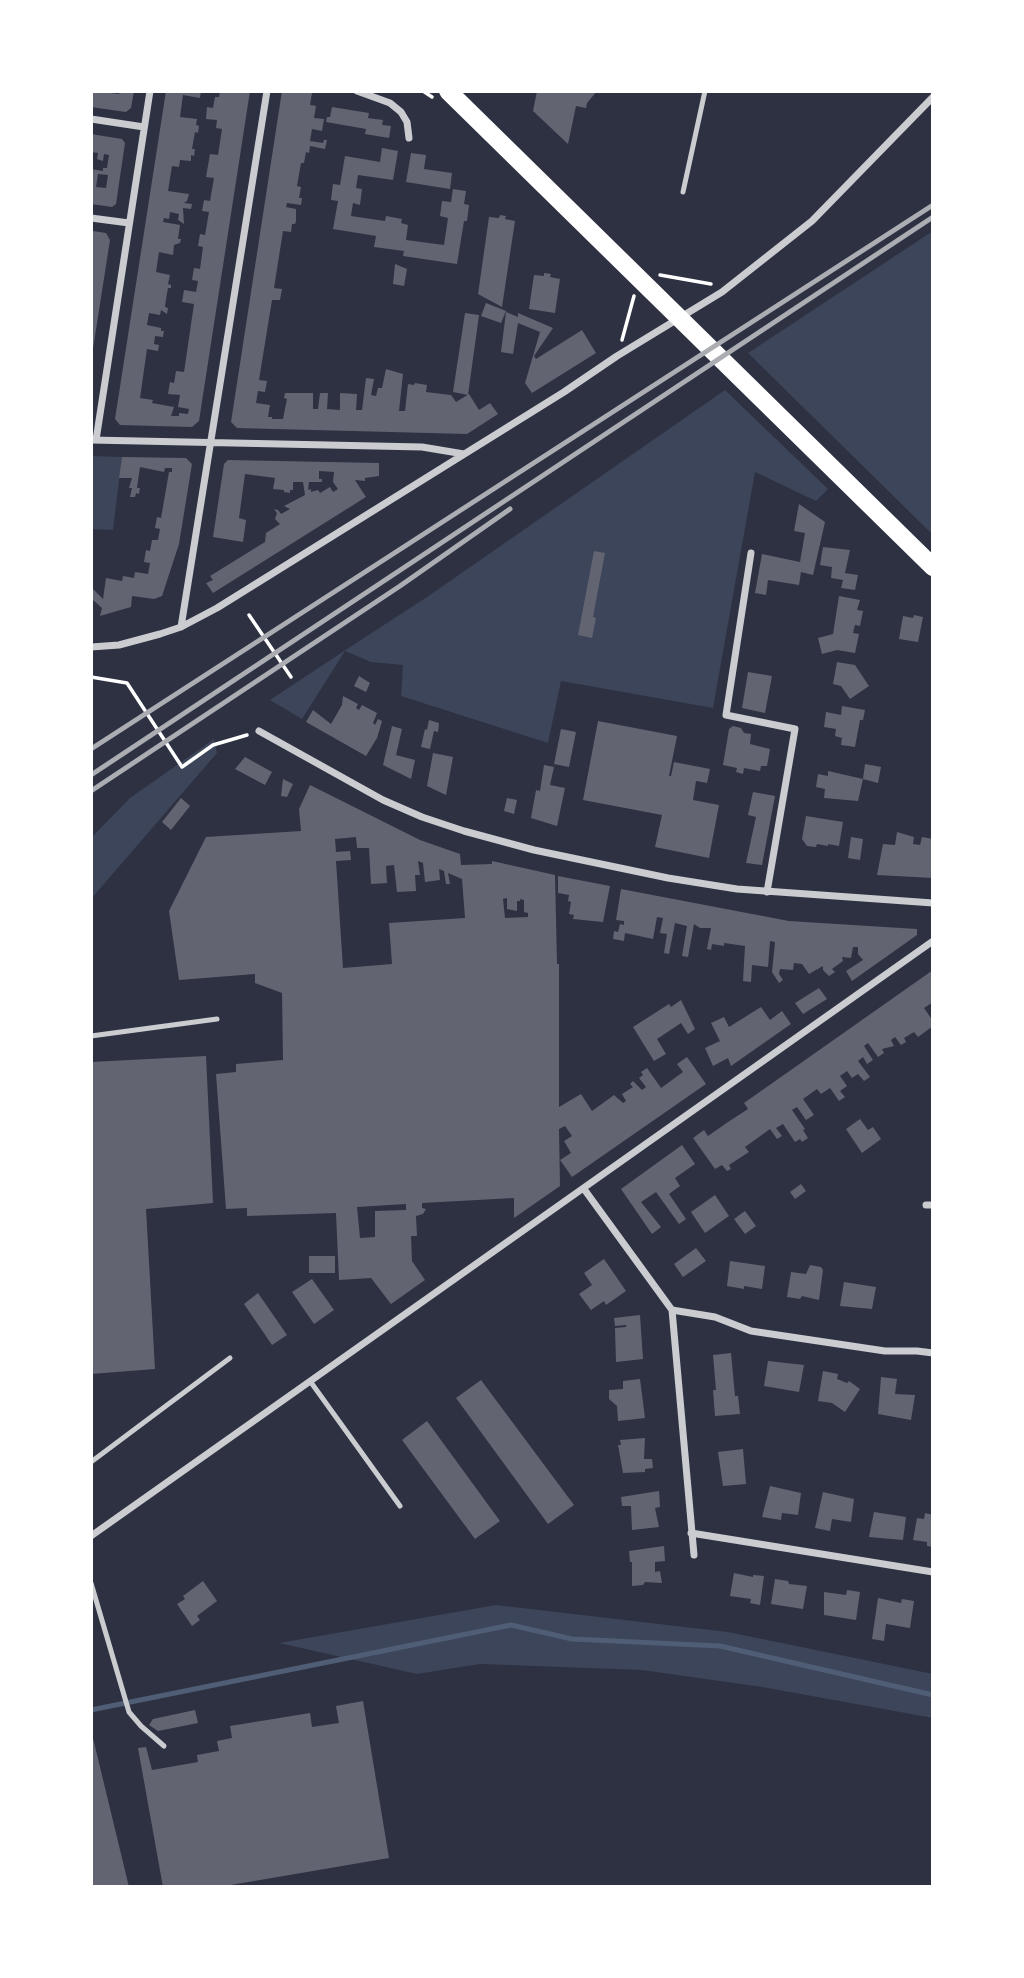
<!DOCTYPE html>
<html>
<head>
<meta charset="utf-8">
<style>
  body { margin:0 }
  #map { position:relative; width:1024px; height:1978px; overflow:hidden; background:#2d3142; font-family:"Varela Round",sans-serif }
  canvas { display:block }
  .frame { position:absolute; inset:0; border:93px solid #fff; pointer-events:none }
</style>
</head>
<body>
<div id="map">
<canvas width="1024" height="1978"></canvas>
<div class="frame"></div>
</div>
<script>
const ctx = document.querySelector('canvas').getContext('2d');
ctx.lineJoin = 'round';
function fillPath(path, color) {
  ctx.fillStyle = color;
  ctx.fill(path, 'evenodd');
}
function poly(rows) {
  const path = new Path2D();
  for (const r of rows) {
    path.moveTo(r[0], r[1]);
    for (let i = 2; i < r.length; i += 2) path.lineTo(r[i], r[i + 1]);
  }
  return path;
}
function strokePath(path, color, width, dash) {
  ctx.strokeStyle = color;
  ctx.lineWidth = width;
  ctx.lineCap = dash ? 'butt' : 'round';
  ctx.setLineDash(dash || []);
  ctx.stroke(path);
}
fillPath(poly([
  [933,231,933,535,748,353],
  [725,390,828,489,816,501,755,472,713,708,561,681,548,743,401,696,403,665,371,662,345,651,302,719,270,700,344,651,427,597],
  [91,456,122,457,113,530,91,529],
  [214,739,217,753,91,899,91,838,130,798],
  [496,1605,728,1632,933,1674,933,1718,762,1687,642,1670,480,1664,417,1674,279,1643]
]), '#3c4559');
strokePath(poly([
  [91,1710,511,1625,572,1639,720,1646,933,1695]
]), '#4f5d75', 5);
fillPath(poly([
  [91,91,119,94,120,91,134,91,131,108,126,112,91,107],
  [166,91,201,91,200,98,183,95,180,117,197,119,196,125,199,126,198,133,195,132,192,149,195,149,194,156,191,155,191,161,180,160,179,167,172,166,168,191,189,194,187,201,184,203,192,204,191,209,183,208,184,224,178,220,179,214,170,212,169,219,164,218,163,222,180,225,178,239,181,239,180,243,174,245,173,255,159,252,156,272,170,275,168,284,171,285,171,288,168,288,166,299,165,307,168,308,167,314,161,310,160,315,149,313,147,325,161,328,161,331,164,331,163,337,155,336,154,344,159,345,158,351,147,349,140,398,153,400,152,403,174,407,171,416,179,416,179,413,188,414,189,409,178,407,180,395,168,394,170,382,174,383,176,371,184,372,194,304,182,302,184,290,196,292,198,281,192,280,194,268,200,269,203,247,198,246,200,234,205,235,209,212,202,211,204,200,210,201,214,178,206,177,210,154,218,155,222,129,216,128,217,120,206,119,207,107,213,108,215,97,219,97,220,91,250,91,199,421,192,427,120,425,115,419],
  [282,91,312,93,310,105,316,106,314,118,324,119,322,131,312,129,310,141,323,143,324,140,327,140,325,149,310,146,309,153,306,152,304,163,301,163,297,186,301,187,299,198,302,198,301,205,287,203,286,207,296,209,296,221,295,224,292,224,291,232,283,231,274,288,282,289,280,300,272,300,259,380,267,381,265,392,258,391,256,403,270,405,268,417,272,417,272,419,283,419,287,399,284,398,285,393,313,393,313,409,318,409,320,393,328,393,327,409,340,410,340,393,357,394,356,410,362,410,366,378,374,379,371,395,376,396,378,388,382,388,386,369,403,374,399,411,405,411,408,384,414,385,415,383,427,385,426,392,451,395,456,402,469,394,479,410,490,403,498,414,467,434,237,428,231,422],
  [537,91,597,91,587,103,586,108,576,106,568,144,533,111],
  [332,107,369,113,368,118,383,120,382,125,391,126,389,138,365,134,366,129,326,122,327,117,330,117],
  [91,134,122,139,125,143,116,204,112,207,91,204,91,169,103,171,103,168,107,168,109,155,104,154,103,161,97,159,98,153,91,152],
  [98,174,108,175,106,188,96,187],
  [382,148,398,151,393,180,358,175,356,188,362,189,360,205,353,203,351,216,385,221,386,216,402,219,401,223,408,225,406,240,444,245,448,218,440,216,442,201,451,202,453,189,466,191,464,204,469,205,467,221,464,221,457,264,403,256,404,251,374,247,376,236,333,229,338,201,331,200,333,184,340,185,345,156,380,162],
  [411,153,426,155,424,169,452,173,450,189,406,182],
  [500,215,506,216,505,219,515,221,502,307,478,294,489,217,499,218],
  [93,231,106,233,110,240,92,355],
  [395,264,407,269,404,286,393,284],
  [544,273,551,274,550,277,560,279,555,313,529,309,534,275,544,276],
  [486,303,506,311,501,323,481,316],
  [506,312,518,317,518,313,553,328,534,356,536,359,582,330,596,353,532,393,525,383,540,332,518,323,513,354,501,352],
  [465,313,479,315,468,395,453,392],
  [122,457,186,458,192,464,179,544,162,596,154,599,132,596,131,607,100,616,102,608,93,600,91,602,91,587,103,599,106,578,122,581,123,576,134,578,135,572,148,574,150,563,144,562,146,550,150,551,152,540,158,540,160,529,155,528,157,517,161,518,169,472,172,472,172,468,165,468,164,472,140,467,137,488,140,488,139,494,136,493,135,497,130,497,132,488,129,488,132,478,119,478],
  [228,460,379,463,379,476,365,478,365,481,355,480,366,497,213,593,206,583,213,580,210,576,265,542,266,533,280,524,275,519,277,513,274,509,278,510,281,514,290,509,284,506,305,495,303,482,293,482,293,490,290,490,290,493,284,492,284,490,273,489,275,478,245,474,239,518,246,520,243,542,213,537,224,464],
  [319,471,334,472,333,482,338,489,333,492,330,487,320,493,318,490,311,492,311,489,308,490,309,482,322,482,322,479,319,479],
  [799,504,825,522,813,575,801,572,799,585,768,580,766,595,755,593,762,554,800,562,805,533,794,531],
  [823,547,850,550,845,573,858,575,855,590,841,588,843,580,831,578,832,567,820,565],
  [594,551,605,553,593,617,596,618,592,638,578,635],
  [839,596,860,600,857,610,863,611,860,626,855,625,853,633,859,634,855,653,837,650,822,654,818,638,833,634],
  [914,615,923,617,918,642,899,639,903,616,913,618],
  [837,662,855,665,869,686,850,699,841,686,833,684],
  [748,672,772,676,765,713,742,708],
  [359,676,370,683,366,692,354,686],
  [343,696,358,704,356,708,359,710,362,705,377,713,373,723,375,725,378,719,382,721,377,738,366,756,306,722,313,710,331,724,342,705],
  [842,706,865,710,863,720,860,720,855,747,841,745,842,738,835,736,836,729,824,727,826,712,841,715],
  [429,720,439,723,438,732,434,731,430,749,421,747,425,729,427,730],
  [598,721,677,736,669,776,671,776,674,762,710,769,707,783,696,781,693,800,719,805,709,858,655,847,662,815,583,800],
  [392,726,402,729,396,755,415,760,411,779,383,765],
  [733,726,741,728,744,733,751,734,750,744,770,749,767,766,761,766,760,771,744,768,743,774,736,772,737,768,723,765,729,729],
  [561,729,576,732,569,767,554,764],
  [433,753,453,757,446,795,427,786],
  [245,757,272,772,265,785,235,769],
  [865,764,881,767,878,783,863,779],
  [544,765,554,767,550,785,565,788,557,826,531,818,536,790,540,791],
  [828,771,863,779,858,801,824,798,825,789,816,787,818,774,828,776],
  [283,779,293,784,287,797,281,796],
  [310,785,420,840,460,854,461,865,492,864,492,861,555,875,557,964,559,964,559,1107,581,1094,592,1111,614,1095,623,1103,626,1101,622,1094,633,1087,630,1084,633,1081,642,1090,646,1087,639,1078,643,1075,641,1072,647,1068,661,1088,683,1072,677,1064,687,1057,706,1084,572,1177,560,1160,571,1153,564,1141,572,1136,565,1126,559,1129,560,1186,514,1218,514,1198,422,1203,422,1208,426,1209,423,1214,416,1216,417,1236,411,1236,412,1261,425,1280,391,1304,371,1278,339,1280,336,1213,247,1216,247,1208,226,1209,216,1074,236,1072,236,1064,283,1060,282,993,255,983,255,974,179,980,169,911,206,837,301,831,299,809],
  [356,837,357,848,369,848,371,884,387,883,386,866,394,865,397,892,416,891,415,875,420,875,418,861,423,863,425,882,440,880,439,869,444,871,446,884,450,884,448,873,462,879,465,918,389,923,392,964,343,968,336,861,351,860,350,851,336,852,335,839],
  [507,898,507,909,517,911,517,901,520,901,520,899,524,900,524,912,528,913,528,917,505,918,503,899],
  [406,1204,406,1210,375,1211,375,1237,360,1238,357,1207],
  [753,792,775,796,762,865,746,863,756,817,748,815],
  [181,798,190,806,171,830,162,822],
  [507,798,517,800,514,814,504,811],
  [806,816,843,822,839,846,828,844,828,846,817,844,816,847,807,846,802,839],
  [897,832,914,837,913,844,920,845,922,837,933,839,933,878,877,875,883,844,895,845],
  [851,837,863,839,860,860,848,858],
  [558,876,610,886,603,922,573,919,574,915,569,914,571,902,568,901,569,895,558,893],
  [621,889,789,921,917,929,917,935,852,981,846,971,863,960,858,954,858,947,853,947,851,958,842,957,843,961,832,969,835,972,829,976,823,970,823,966,809,974,802,964,794,963,793,970,780,969,779,974,783,980,779,983,772,972,775,942,770,941,768,967,752,965,751,982,743,981,745,946,724,943,724,946,712,944,711,950,707,949,711,928,700,928,694,924,688,957,682,956,687,926,675,923,669,954,664,953,667,934,660,933,663,918,657,917,653,939,625,933,624,941,613,939,614,931,618,932,620,924,624,925,624,921,616,920],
  [933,970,933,1002,924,1008,933,1021,933,1026,918,1037,914,1032,904,1038,906,1042,901,1045,895,1037,891,1040,894,1046,882,1049,884,1053,878,1057,868,1043,864,1046,873,1060,867,1064,863,1057,858,1061,870,1077,864,1081,858,1074,852,1078,847,1071,840,1076,847,1086,840,1091,845,1097,839,1101,830,1088,821,1094,817,1089,803,1099,814,1115,806,1120,797,1107,792,1110,805,1129,803,1130,808,1138,802,1142,800,1139,795,1142,783,1124,776,1128,782,1136,777,1139,770,1129,745,1147,749,1152,729,1165,731,1169,727,1171,722,1165,715,1169,693,1138,704,1130,708,1136,728,1122,748,1109,744,1103],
  [819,988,827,999,803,1014,795,1003],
  [681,1000,695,1029,688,1034,681,1023,657,1039,666,1054,654,1061,633,1027,669,1004,671,1007],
  [761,1007,770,1020,782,1011,791,1024,731,1066,728,1058,713,1066,705,1048,720,1041,711,1023,724,1017,729,1027],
  [206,1056,213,1203,146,1209,155,1369,91,1374,91,1062],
  [860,1119,868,1130,873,1127,881,1139,862,1153,846,1129],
  [682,1145,695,1164,675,1178,680,1186,669,1194,686,1219,679,1224,656,1192,641,1202,661,1227,652,1234,621,1189],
  [801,1184,806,1191,795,1199,790,1192],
  [715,1195,729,1216,705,1233,691,1212],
  [745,1211,756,1226,745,1234,734,1219],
  [696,1248,706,1261,683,1277,674,1264],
  [309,1256,335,1256,335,1273,309,1273],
  [604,1259,626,1291,606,1305,604,1301,591,1310,579,1294,592,1285,584,1273],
  [730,1261,765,1266,762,1289,744,1286,744,1289,727,1286],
  [810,1265,821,1267,823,1270,819,1300,802,1296,800,1299,787,1297,791,1272,806,1274],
  [312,1279,334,1310,314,1324,292,1292],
  [844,1282,876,1287,872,1309,840,1306],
  [258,1293,287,1335,272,1345,244,1304],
  [640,1315,643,1359,616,1362,615,1328,626,1327,626,1325,615,1326,614,1318],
  [731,1353,735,1396,738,1396,740,1414,715,1416,713,1390,716,1390,713,1355],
  [768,1361,804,1365,799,1392,764,1386],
  [823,1371,838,1374,837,1379,847,1383,849,1381,860,1389,845,1412,832,1403,818,1401],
  [881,1377,897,1379,895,1394,915,1395,911,1420,878,1414],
  [640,1379,645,1418,618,1421,617,1406,609,1399,609,1390,623,1389,623,1381],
  [481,1380,574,1505,548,1524,456,1398],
  [427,1421,500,1521,475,1539,402,1440],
  [645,1438,644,1459,652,1459,653,1468,645,1469,645,1472,623,1473,618,1445,621,1445,620,1440],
  [743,1449,746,1484,723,1486,718,1452],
  [770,1486,801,1493,798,1515,782,1513,781,1520,762,1517],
  [659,1491,660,1507,655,1508,659,1527,632,1530,631,1506,622,1506,621,1497],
  [823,1492,854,1499,851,1522,832,1519,830,1531,815,1528],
  [874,1512,906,1517,903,1540,869,1537],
  [925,1513,933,1515,933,1547,927,1546,927,1542,913,1540,917,1518,924,1519],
  [664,1546,665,1561,655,1562,655,1572,660,1571,662,1583,645,1582,643,1585,632,1586,632,1562,630,1562,629,1551],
  [734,1573,753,1577,753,1575,764,1576,760,1605,750,1603,751,1599,730,1596],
  [775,1579,788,1581,789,1584,807,1586,803,1609,771,1604],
  [203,1581,217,1601,197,1616,200,1620,192,1626,177,1604,185,1599,183,1596],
  [847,1590,860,1592,856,1620,824,1615,824,1592,846,1595],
  [878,1598,901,1603,902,1599,914,1601,910,1628,886,1624,884,1641,872,1639],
  [363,1701,389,1858,219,1887,163,1887,138,1748,146,1747,152,1770,198,1762,197,1755,219,1751,217,1741,232,1738,230,1726,310,1713,312,1727,339,1723,336,1706],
  [195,1710,198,1723,158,1731,149,1725,153,1719],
  [91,1734,92,1734,129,1887,91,1887]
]), '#626471');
strokePath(poly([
  [423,91,432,97],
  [660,275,711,284],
  [622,340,634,296],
  [249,615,291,677],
  [91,677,127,683,182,767,213,745,247,735]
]), '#fff', 3.5);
strokePath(poly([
  [683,192,705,91],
  [91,1036,217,1019],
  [310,1381,400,1506],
  [91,1462,230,1358],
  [91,1583,129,1712,141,1726,164,1746]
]), '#caccd0', 5);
strokePath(poly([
  [357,91,390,103,401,112,407,122,409,138],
  [91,119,144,127],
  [91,218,129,223],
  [91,440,422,447,464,454],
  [96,440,150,91],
  [751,553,726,715,795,729,767,892],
  [181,627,267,91],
  [91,647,119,645,160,634,181,627,217,608,564,392,617,356,722,292,812,221,933,97],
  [259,731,383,800,422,817,464,831,534,850,668,878,737,889,933,903],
  [584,1189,672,1310,694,1555],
  [926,1205,933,1205],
  [672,1310,715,1317,751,1331,885,1351,917,1351,933,1353],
  [691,1533,933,1572],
  [91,1536,933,941]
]), '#caccd0', 7);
strokePath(poly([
  [448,91,933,567]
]), '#fff', 18);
strokePath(poly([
  [91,749,933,205],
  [91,775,933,217],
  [91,791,400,586,510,509]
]), '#abadb3', 5);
</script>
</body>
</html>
